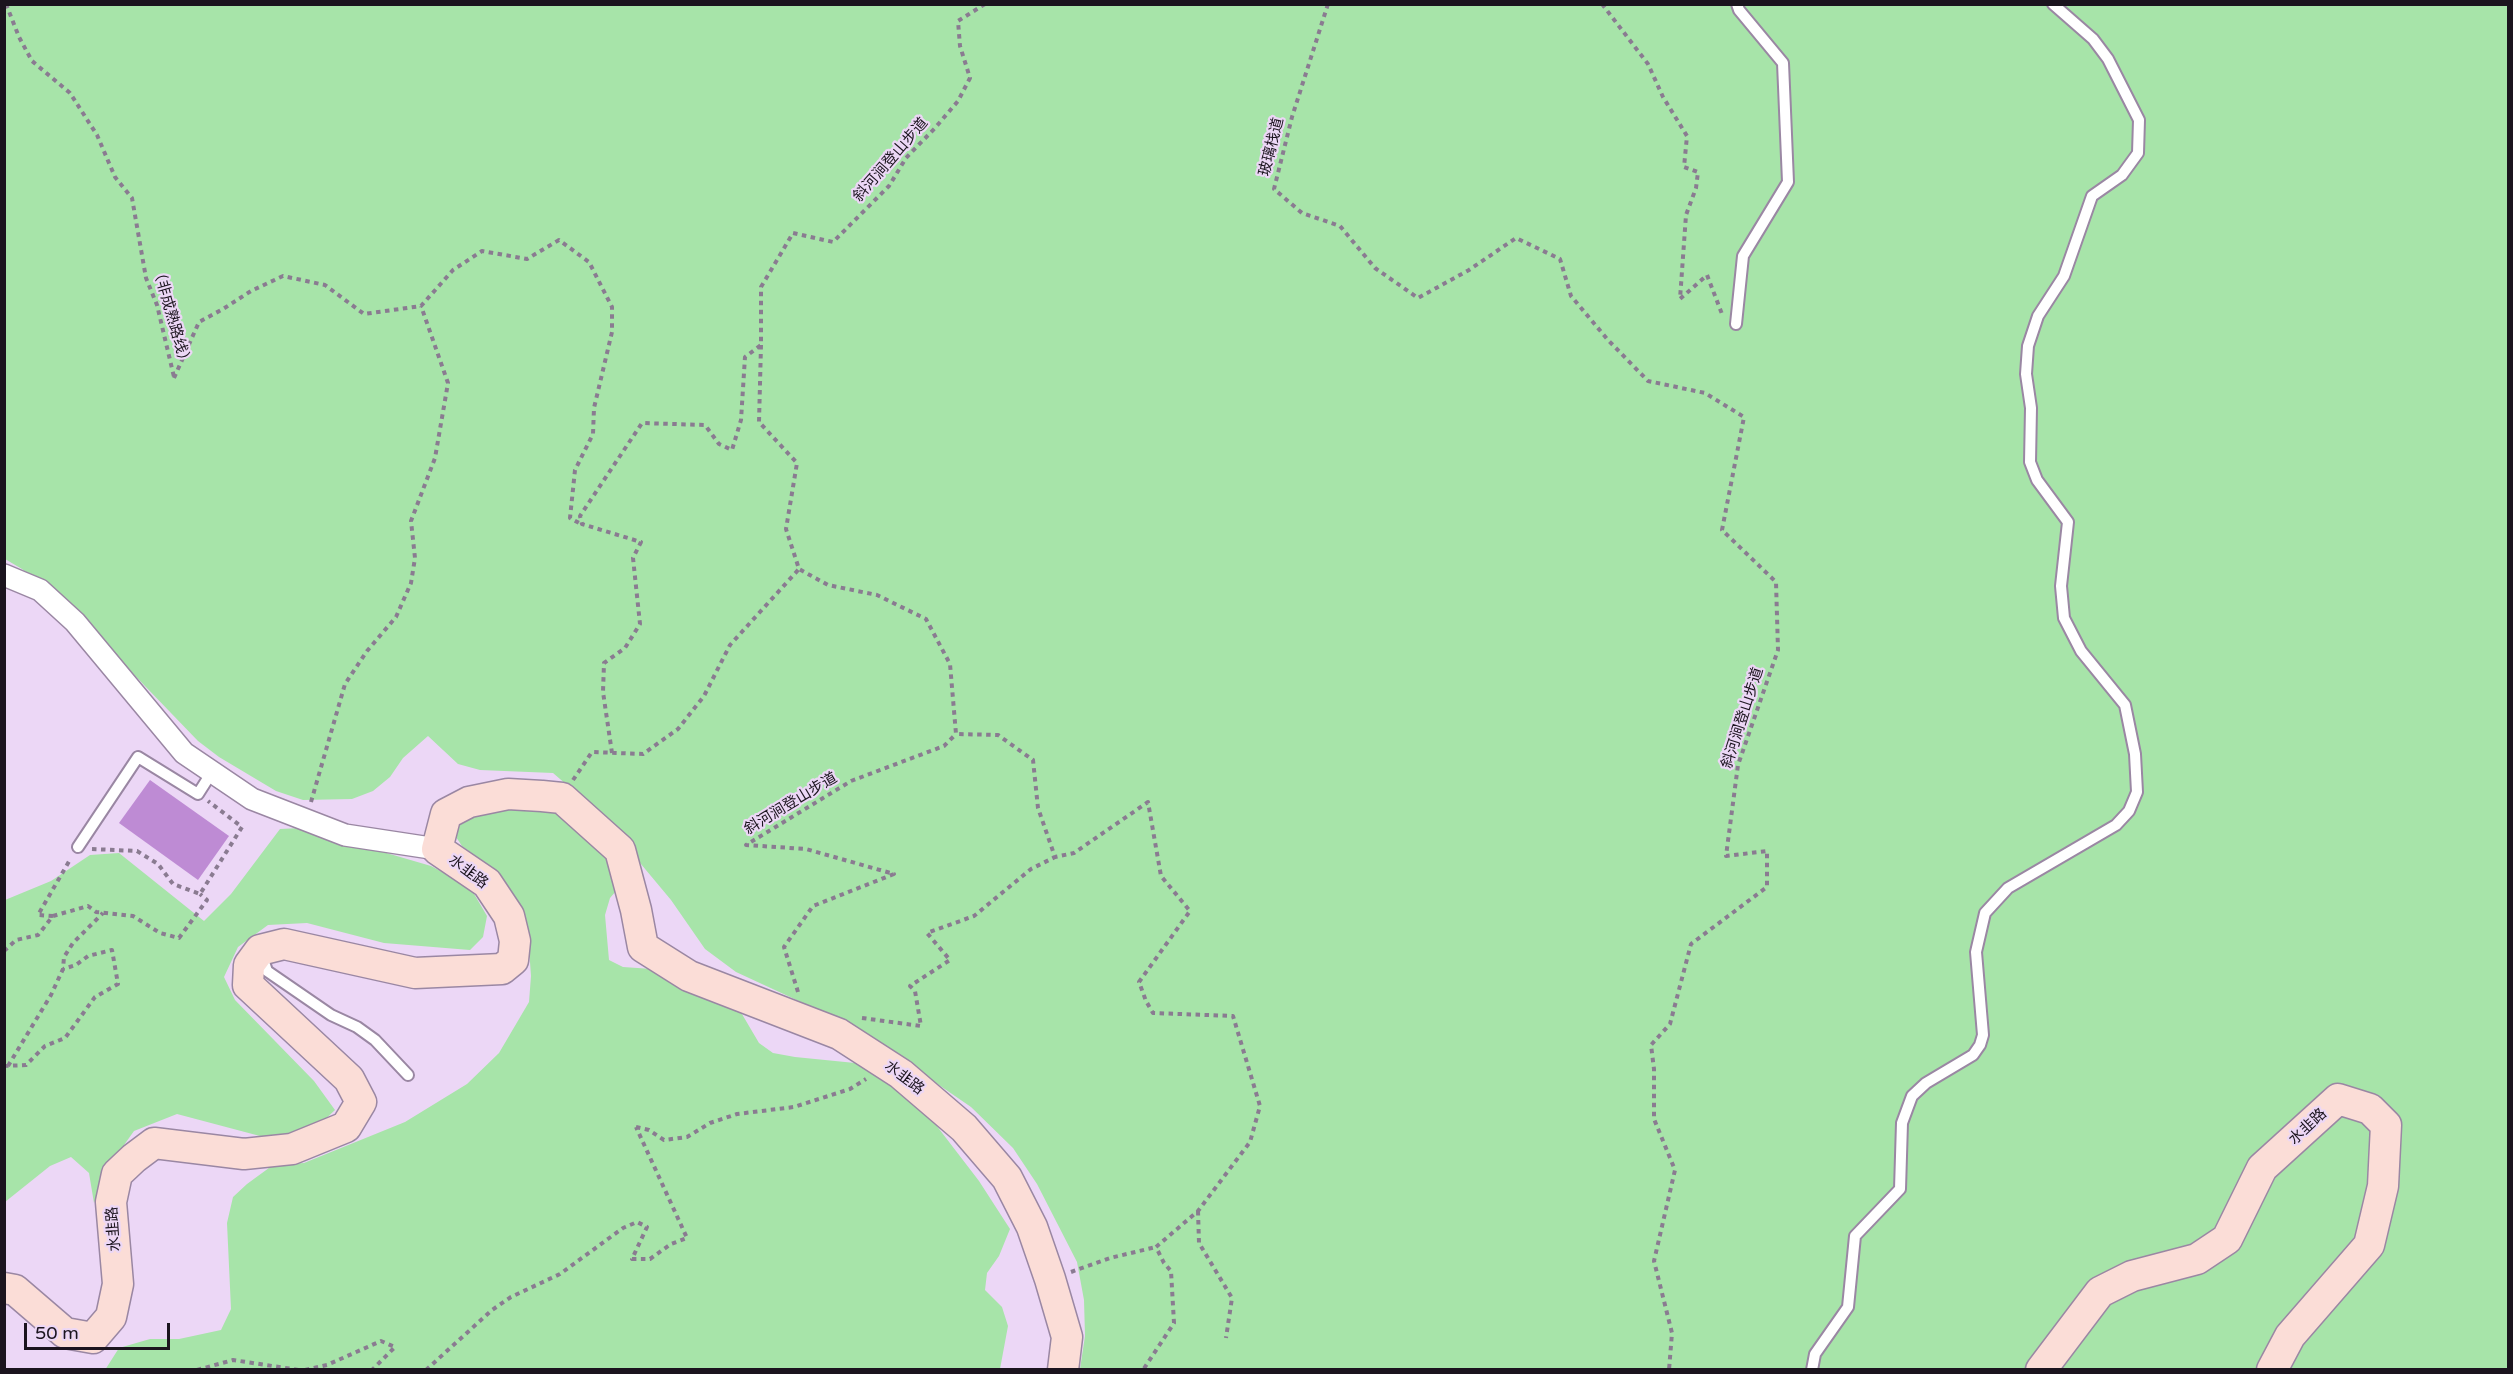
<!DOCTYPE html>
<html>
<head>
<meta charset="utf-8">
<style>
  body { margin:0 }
  #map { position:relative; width:2513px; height:1374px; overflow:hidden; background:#ecd7f6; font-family:"Varela Round",sans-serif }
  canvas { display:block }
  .frame { position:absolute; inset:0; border:6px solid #1b141e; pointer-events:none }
  .scale { position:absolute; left:24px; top:1323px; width:146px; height:27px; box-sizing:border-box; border:3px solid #1b141e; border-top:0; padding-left:8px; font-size:18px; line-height:21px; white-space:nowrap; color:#1b141e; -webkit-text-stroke:4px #ecd7f6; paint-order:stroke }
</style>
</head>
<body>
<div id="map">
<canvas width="2513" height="1374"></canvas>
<div class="frame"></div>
<div class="scale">50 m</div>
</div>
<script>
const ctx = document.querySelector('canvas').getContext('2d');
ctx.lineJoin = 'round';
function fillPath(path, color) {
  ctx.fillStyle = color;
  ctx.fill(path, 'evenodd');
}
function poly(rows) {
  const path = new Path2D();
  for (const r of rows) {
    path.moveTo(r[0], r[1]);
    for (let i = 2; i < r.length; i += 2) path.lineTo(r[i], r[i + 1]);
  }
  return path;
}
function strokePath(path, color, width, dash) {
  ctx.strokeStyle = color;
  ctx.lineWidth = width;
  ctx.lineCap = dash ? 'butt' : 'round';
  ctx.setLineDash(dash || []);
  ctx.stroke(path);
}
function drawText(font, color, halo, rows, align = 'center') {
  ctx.font = font + ' "Varela Round","Noto Sans SC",sans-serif';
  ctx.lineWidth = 4.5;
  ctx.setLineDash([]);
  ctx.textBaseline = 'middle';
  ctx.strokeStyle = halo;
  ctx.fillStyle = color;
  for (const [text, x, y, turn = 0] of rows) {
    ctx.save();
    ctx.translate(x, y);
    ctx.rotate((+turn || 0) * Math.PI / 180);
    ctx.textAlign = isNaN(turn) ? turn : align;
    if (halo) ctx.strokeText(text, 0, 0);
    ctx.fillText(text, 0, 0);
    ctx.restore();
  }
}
fillPath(poly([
  [4,5,2508,5,2508,1369,1080,1369,1085,1336,1084,1300,1077,1262,1037,1184,1013,1148,971,1107,869,1037,816,1009,736,972,705,949,671,900,595,809,553,773,480,770,458,764,428,736,403,758,390,777,373,791,352,799,303,800,276,791,219,757,198,741,62,600,22,569,5,559],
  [508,806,547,806,599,843,628,877,610,898,605,915,609,960,623,967,652,969,739,1009,759,1043,773,1053,795,1057,855,1063,882,1078,923,1108,979,1181,1010,1229,999,1256,987,1273,985,1290,1002,1307,1008,1326,1000,1369,105,1370,119,1348,150,1339,179,1339,221,1330,231,1309,227,1223,233,1197,247,1184,273,1165,304,1163,405,1122,467,1084,499,1053,529,1002,531,976,528,934,505,887,481,860,462,846,454,834,455,819],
  [301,828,431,866,470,887,487,916,483,937,470,950,384,943,307,923,268,925,238,947,224,977,235,1000,314,1081,335,1110,317,1127,275,1140,177,1114,134,1131,109,1166,94,1203,89,1173,71,1157,50,1166,5,1202,5,900,51,881,90,855,119,853,204,921,231,894,280,829]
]), '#a7e4a9');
fillPath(poly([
  [150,780,229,836,198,880,119,823]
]), '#be8bd4');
const lane = poly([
  [1736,324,1743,256,1788,182,1783,63,1739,10,1737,4],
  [78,847,138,757,198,794,212,772],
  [262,956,267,971,331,1015,357,1027,375,1040,408,1075],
  [1812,1370,1815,1354,1848,1307,1855,1236,1900,1189,1902,1123,1912,1096,1926,1083,1973,1055,1980,1045,1983,1035,1976,952,1985,913,2008,888,2116,825,2129,811,2137,792,2135,754,2125,705,2081,651,2064,618,2061,586,2068,522,2037,480,2030,462,2031,408,2026,374,2028,346,2038,316,2064,276,2092,196,2122,175,2138,153,2139,120,2108,59,2093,39,2053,4]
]);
const street = poly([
  [4,575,40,590,75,622,184,753,252,799,345,835,437,849]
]);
const secondary = poly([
  [4,1288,15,1290,65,1333,93,1338,111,1317,118,1284,111,1202,117,1174,134,1158,154,1143,244,1154,292,1149,346,1127,361,1102,349,1079,248,985,249,965,260,950,284,944,415,973,502,969,513,960,515,941,509,916,487,883,437,849,446,814,469,802,508,794,542,796,562,798,620,850,636,910,643,947,689,976,839,1034,901,1074,964,1128,1007,1178,1032,1227,1050,1279,1067,1337,1063,1370],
  [2041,1370,2100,1292,2132,1276,2197,1259,2227,1239,2262,1168,2338,1099,2370,1109,2386,1125,2383,1186,2369,1245,2290,1336,2272,1370]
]);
strokePath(lane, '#9a87a3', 14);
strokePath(street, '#9a87a3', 24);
strokePath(secondary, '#9a87a3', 33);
strokePath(poly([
  [6,4,19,37,32,61,70,93,97,135,115,177,132,198,146,278,157,305,174,377],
  [1328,4,1292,117,1274,189,1302,213,1340,226,1375,268,1418,298,1469,270,1516,238,1560,259,1571,296,1608,340,1648,381,1705,393,1744,417,1722,530,1776,582,1778,650,1738,765,1726,856,1767,851,1767,887,1691,944,1670,1024,1651,1045,1654,1069,1654,1119,1675,1170,1654,1261,1672,1333,1669,1370],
  [1602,4,1648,64,1663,97,1687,136,1684,167,1698,172,1696,188,1686,215,1680,299,1707,275,1722,314],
  [761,345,759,422,797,463,786,529,799,569,828,585,877,595,926,619,950,664,956,734,998,735,1033,760,1038,808,1055,857,1074,853,1148,802,1161,876,1190,911,1139,982,1146,1001,1153,1013,1233,1016,1260,1106,1250,1142,1198,1211,1156,1247,1164,1263,1171,1271,1174,1323,1143,1370],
  [174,378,199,322,223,309,251,291,283,276,325,285,364,314,421,306,453,270,482,251,527,259,559,240,589,262,612,307,612,332,594,408,593,434,575,470,570,518,581,524],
  [612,753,603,692,604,663,625,648,640,624,633,558,641,542,582,524,580,516,642,423,705,425,719,444,732,450,741,420,745,357,761,345,761,287,793,233,833,242,889,186,906,158,935,128,958,101,970,78,960,46,958,21,985,4],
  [573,780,592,752,643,754,678,729,704,696,730,645,799,569],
  [311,802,345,684,367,651,396,617,411,583,415,558,411,521,435,458,448,383,421,306],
  [92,849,137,851,158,864,173,884,200,894,242,827,208,801],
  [53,916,88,906,96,912,133,916,160,933,179,938,207,900,200,894],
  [4,951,16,940,38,935,53,916,38,915,71,858],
  [798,992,784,947,813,906,894,874,806,849,746,845,851,781,944,746,956,734],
  [862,1018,921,1026,915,991,910,986,950,960,927,933,974,916,1031,869,1055,857],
  [4,1066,26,1065,45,1046,65,1038,95,997,118,984,112,950,88,956,76,965,63,969],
  [8,1066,51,995,63,969,64,957,73,943,103,913],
  [636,1127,649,1130,664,1140,687,1137,710,1123,737,1114,794,1107,850,1089,866,1079],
  [1198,1211,1199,1243,1232,1298,1226,1338],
  [1071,1272,1110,1258,1156,1247],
  [197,1370,233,1360,299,1370],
  [305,1370,327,1365,381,1341,395,1347,372,1370],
  [426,1370,492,1310,511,1297,560,1274,623,1228,637,1222,647,1227,632,1259,650,1259,671,1244,687,1238,636,1127]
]), '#8a7b91', 4, [4.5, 4.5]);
strokePath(lane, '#fff', 10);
strokePath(street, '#fff', 21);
strokePath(secondary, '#fbddd7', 30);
drawText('15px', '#1b141e', '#ecd7f6', [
  ["玻璃栈道",1272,147,-76],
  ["斜河涧登山步道",891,160,-49],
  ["（非成熟路线）",171,317,74],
  ["斜河涧登山步道",1743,718,-72],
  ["斜河涧登山步道",791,804,-31],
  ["水韭路",468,872,37],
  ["水韭路",904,1078,37],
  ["水韭路",2308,1127,-43],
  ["水韭路",114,1229,-94]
]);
</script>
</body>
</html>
